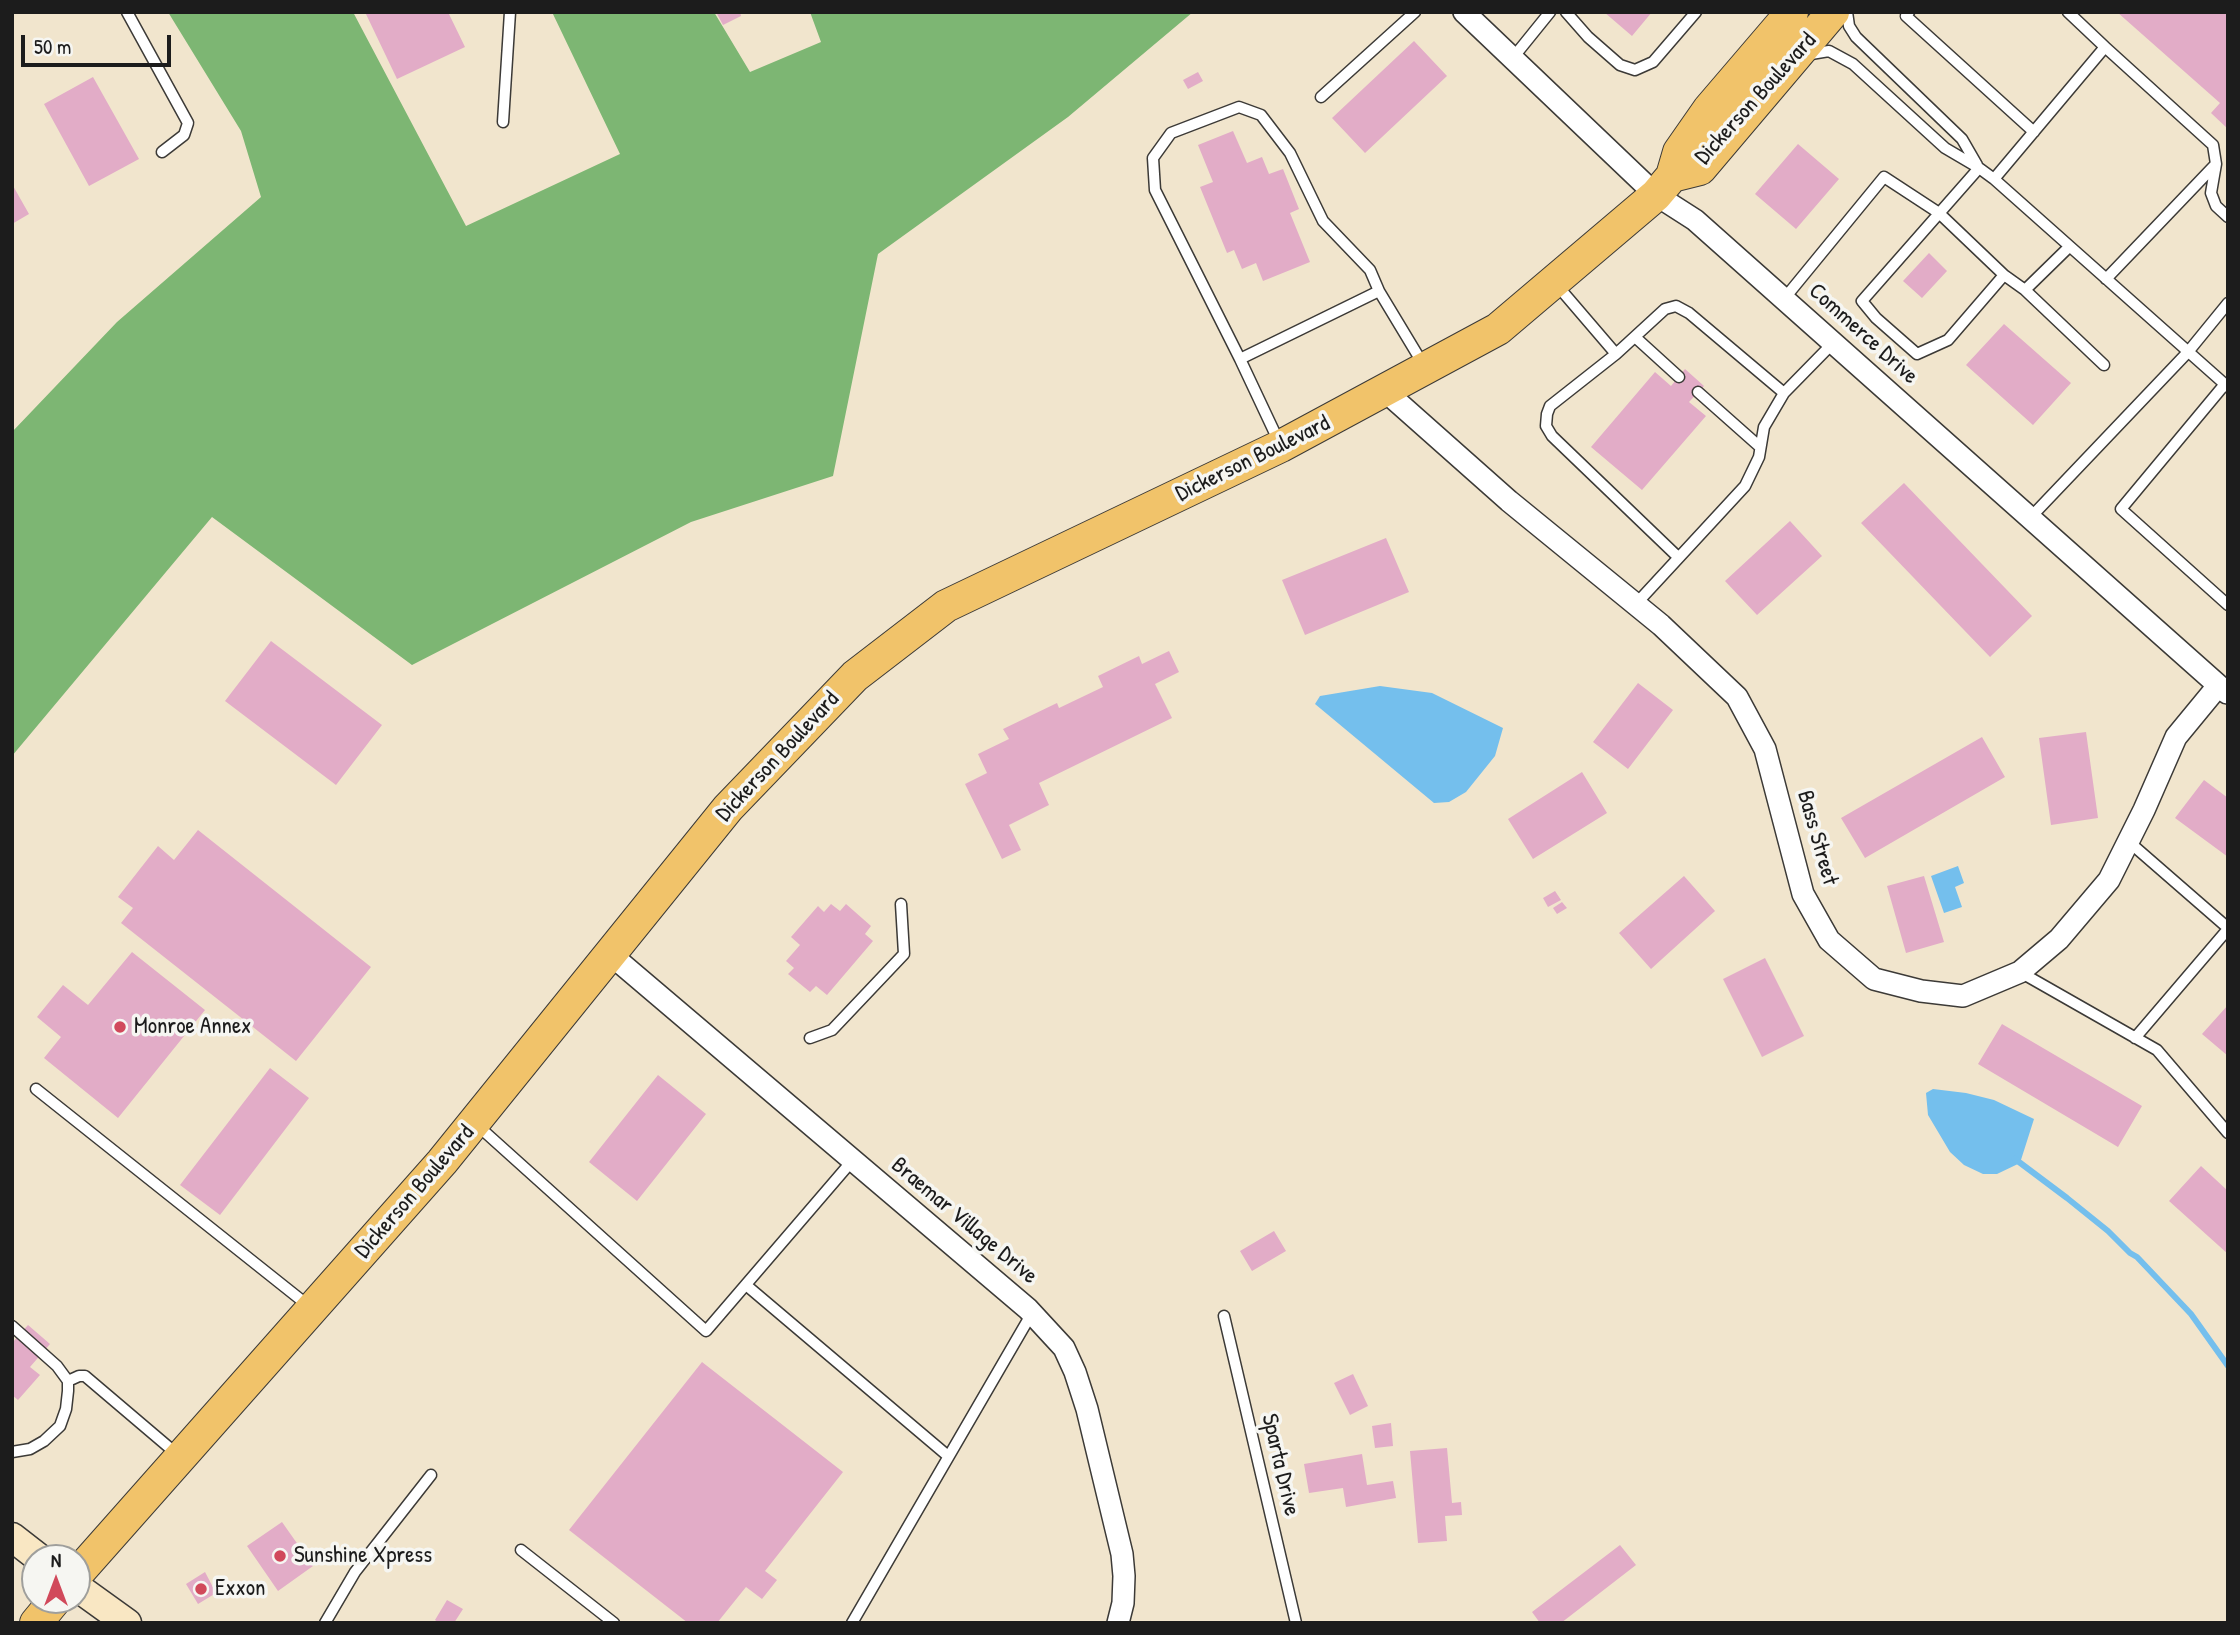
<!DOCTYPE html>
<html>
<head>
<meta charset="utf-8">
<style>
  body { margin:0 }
  #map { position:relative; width:2240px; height:1635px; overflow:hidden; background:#f1e5cd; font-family:"Patrick Hand",sans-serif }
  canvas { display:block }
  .frame { position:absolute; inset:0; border:14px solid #1c1c1c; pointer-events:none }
  .north { position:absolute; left:21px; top:1544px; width:70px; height:70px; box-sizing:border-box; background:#f6f6f2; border:2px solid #9f9f9c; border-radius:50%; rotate:0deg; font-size:19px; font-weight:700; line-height:28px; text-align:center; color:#1c1c1c }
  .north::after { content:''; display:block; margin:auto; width:24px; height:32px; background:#d1495b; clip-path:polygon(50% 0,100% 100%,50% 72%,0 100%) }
  .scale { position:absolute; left:21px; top:35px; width:150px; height:32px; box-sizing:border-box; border:4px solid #1c1c1c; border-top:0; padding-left:9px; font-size:21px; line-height:24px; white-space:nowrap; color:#1c1c1c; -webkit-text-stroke:5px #f6f6f2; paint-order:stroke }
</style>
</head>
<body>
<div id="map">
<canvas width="2240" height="1635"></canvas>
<div class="frame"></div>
<div class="north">N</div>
<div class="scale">50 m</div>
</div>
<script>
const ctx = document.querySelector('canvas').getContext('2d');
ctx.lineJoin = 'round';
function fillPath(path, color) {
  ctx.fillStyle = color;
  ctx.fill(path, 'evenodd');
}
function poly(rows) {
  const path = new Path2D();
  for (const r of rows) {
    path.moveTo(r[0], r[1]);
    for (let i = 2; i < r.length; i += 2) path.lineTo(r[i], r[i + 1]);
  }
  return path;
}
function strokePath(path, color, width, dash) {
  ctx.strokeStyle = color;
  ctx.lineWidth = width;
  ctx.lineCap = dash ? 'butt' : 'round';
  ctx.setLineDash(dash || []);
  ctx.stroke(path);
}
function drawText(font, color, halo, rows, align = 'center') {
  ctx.font = font + ' "Patrick Hand",sans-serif';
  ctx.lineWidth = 7;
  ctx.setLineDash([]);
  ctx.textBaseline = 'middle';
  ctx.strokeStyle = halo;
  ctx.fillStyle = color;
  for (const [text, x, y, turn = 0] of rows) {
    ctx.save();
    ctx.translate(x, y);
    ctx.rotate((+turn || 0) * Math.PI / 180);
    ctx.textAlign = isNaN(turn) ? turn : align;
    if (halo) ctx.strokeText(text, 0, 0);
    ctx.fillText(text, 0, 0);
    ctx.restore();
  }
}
fillPath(poly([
  [168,12,353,12,466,226,620,154,552,12,714,12,750,72,821,42,810,12,1193,12,1068,117,878,254,833,476,691,522,412,665,212,517,12,756,12,432,117,322,261,197,241,131]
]), '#7db673');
fillPath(poly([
  [1380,686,1432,693,1503,728,1495,756,1466,792,1449,802,1434,803,1315,704,1320,696],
  [1958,866,1964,883,1955,887,1962,907,1944,913,1931,876],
  [1933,1089,1966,1093,1994,1100,2034,1119,2020,1163,1997,1174,1983,1174,1964,1165,1950,1152,1928,1115,1926,1093]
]), '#74bfed');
strokePath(poly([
  [2015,1159,2067,1198,2108,1231,2130,1253,2137,1257,2191,1314,2228,1366]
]), '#74bfed', 6);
fillPath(poly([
  [365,12,448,12,465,47,397,79],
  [716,12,740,12,741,16,723,25],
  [1604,12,1652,12,1632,36],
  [2117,12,2228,12,2228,129,2211,113,2220,103],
  [1414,41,1447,76,1365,153,1332,118],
  [1198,72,1203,81,1188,89,1183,80],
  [93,77,139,159,89,186,44,104],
  [1233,131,1247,163,1262,157,1269,174,1283,169,1299,209,1290,213,1310,262,1263,281,1256,263,1242,269,1234,250,1227,253,1200,187,1213,182,1198,145],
  [1798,144,1839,179,1796,229,1755,194],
  [12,184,29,214,12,224],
  [1929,253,1947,271,1922,298,1903,281],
  [2004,324,2071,383,2033,425,1966,365],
  [1685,369,1704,386,1689,402,1706,416,1642,490,1591,447,1655,372,1671,386],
  [1904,483,2032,616,1990,657,1861,523],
  [1790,521,1822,556,1757,615,1725,581],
  [1386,538,1409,592,1305,635,1282,580],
  [271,641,382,725,336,785,225,701],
  [1169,651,1179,672,1155,684,1172,718,1039,783,1049,805,1009,825,1021,850,1002,859,965,784,987,773,978,754,1009,739,1003,729,1057,703,1059,708,1103,687,1098,676,1139,656,1142,664],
  [1638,683,1673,710,1628,769,1593,742],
  [2086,732,2098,818,2051,825,2039,738],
  [1982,737,2005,777,1865,858,1841,818],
  [1582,772,1607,813,1533,859,1508,819],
  [2204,780,2228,798,2228,857,2175,818],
  [198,830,371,967,296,1061,121,923,133,908,118,897,158,846,174,860],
  [1684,876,1715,911,1651,969,1619,933],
  [1924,876,1944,942,1906,953,1887,886],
  [1555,891,1561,900,1548,907,1543,898],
  [1562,902,1567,908,1557,914,1553,908],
  [831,904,840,911,846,904,871,926,865,934,873,941,827,995,816,986,810,992,788,974,794,968,786,961,800,945,791,937,818,906,824,912],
  [132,952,205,1010,118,1118,44,1058,61,1037,37,1017,63,985,88,1005],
  [1765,958,1804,1036,1762,1057,1723,979],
  [2228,1005,2228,1056,2202,1034],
  [2002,1024,2142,1106,2118,1147,1978,1064],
  [270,1068,309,1098,220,1215,180,1185],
  [658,1075,706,1114,637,1201,589,1162],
  [2201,1166,2228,1191,2228,1254,2169,1201],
  [1274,1231,1286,1251,1252,1271,1240,1251],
  [28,1325,50,1344,30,1367,40,1375,18,1400,12,1395,12,1343],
  [702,1362,843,1472,765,1571,777,1580,762,1599,746,1587,717,1623,688,1623,569,1530],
  [1353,1374,1368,1406,1350,1415,1334,1383],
  [1391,1423,1393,1446,1375,1448,1372,1426],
  [1447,1448,1452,1503,1461,1502,1462,1515,1445,1516,1447,1541,1418,1543,1410,1451],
  [1362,1454,1367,1485,1393,1481,1396,1498,1346,1507,1343,1488,1309,1493,1304,1464],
  [282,1522,313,1566,278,1591,247,1546],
  [1620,1545,1636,1565,1561,1623,1540,1623,1532,1612],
  [205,1572,216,1593,198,1604,186,1584],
  [447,1600,463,1609,454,1623,439,1623,435,1620]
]), '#e2acc7');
const lane = poly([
  [127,12,188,123,184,135,162,152],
  [1566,12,1588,37,1620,65,1635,70,1653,62,1696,12],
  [1847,12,1849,26,1856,37,1962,139,1977,165],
  [1909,12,1906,16,2034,132],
  [2105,47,2213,145,2216,164,2211,193,2216,206,2228,217],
  [1805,55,1829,51,1853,64,1945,148,1979,168,1994,179,2228,387],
  [1512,59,1550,12],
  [1321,97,1415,12],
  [503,122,510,12],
  [1979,168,1862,301,1876,318,1917,354,1948,340,2004,275,2025,290,2069,247],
  [1994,179,2105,47,2068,12],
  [2106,279,2215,165],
  [1556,284,1616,354,1665,309,1676,306,1689,313,1784,393,1833,343],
  [2025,290,2104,365],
  [1784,299,1884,177,1939,213,2004,275],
  [1635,337,1679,377],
  [1616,354,1550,406,1547,414,1546,426,1552,436,1678,557],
  [1240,359,1155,190,1153,158,1171,133,1239,107,1261,115,1290,153,1323,221,1370,270,1379,291],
  [2225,384,2121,509,2228,605],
  [1698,392,1760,447],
  [1280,444,1240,359,1379,291,1423,364],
  [2030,518,2188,352,2228,303],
  [1635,605,1745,486,1759,457,1764,427,1784,393],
  [2128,841,2228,928],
  [2020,972,2157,1050,2228,1133],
  [810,1038,832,1030,904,954,901,904],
  [2135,1038,2228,929],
  [36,1089,310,1307],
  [477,1125,706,1331,852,1161],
  [746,1285,948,1456],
  [1224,1316,1296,1623],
  [12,1326,57,1366,68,1381,68,1391,66,1409,60,1426,44,1441,30,1449,12,1452],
  [68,1381,79,1376,85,1376,178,1455],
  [521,1550,614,1623],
  [325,1623,355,1572,431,1475],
  [852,1623,1032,1313]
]);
const street = poly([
  [1464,12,1656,195,1695,220,2227,693],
  [1385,391,1509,501,1661,625,1737,697,1765,749,1803,894,1829,940,1874,979,1921,991,1963,996,2020,972,2059,939,2109,880,2144,810,2176,737,2218,686],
  [610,954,1028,1309,1064,1348,1075,1372,1087,1409,1122,1554,1124,1576,1123,1603,1118,1623]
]);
const secondary = poly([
  [12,1537,39,1558],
  [77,1587,127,1623]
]);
const primary = poly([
  [1672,176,1700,169,1833,12],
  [77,1574,442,1162,728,808,855,676,946,606,1281,446,1498,329,1656,195,1672,176,1679,152,1709,109,1792,12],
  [36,1623,55,1600]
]);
strokePath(lane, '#3c3a37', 13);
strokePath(street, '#3c3a37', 24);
strokePath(secondary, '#3c3a37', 31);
strokePath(primary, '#3c3a37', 34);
strokePath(lane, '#fff', 10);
strokePath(street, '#fff', 21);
strokePath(secondary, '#f9e7c3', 28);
strokePath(primary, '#f1c36a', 32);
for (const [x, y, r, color] of [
  [120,1027,7,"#d1495b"],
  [280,1556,7,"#d1495b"],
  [201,1589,7,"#d1495b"]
]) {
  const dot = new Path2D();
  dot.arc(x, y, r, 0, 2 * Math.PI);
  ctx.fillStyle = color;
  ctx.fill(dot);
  strokePath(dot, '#f6f6f2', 2.5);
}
drawText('23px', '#1c1c1c', '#f6f6f2', [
  ["Dickerson Boulevard",1756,99,-48],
  ["Commerce Drive",1863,334,42],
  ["Dickerson Boulevard",1253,459,-26],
  ["Dickerson Boulevard",778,757,-47],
  ["Bass Street",1817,838,74],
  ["Dickerson Boulevard",415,1192,-49],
  ["Braemar Village Drive",964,1221,40],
  ["Sparta Drive",1280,1465,77]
]);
drawText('23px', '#1c1c1c', '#f6f6f2', [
  ["Monroe Annex",134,1027],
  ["Sunshine Xpress",294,1556],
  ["Exxon",215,1589]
], 'left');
</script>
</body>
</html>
